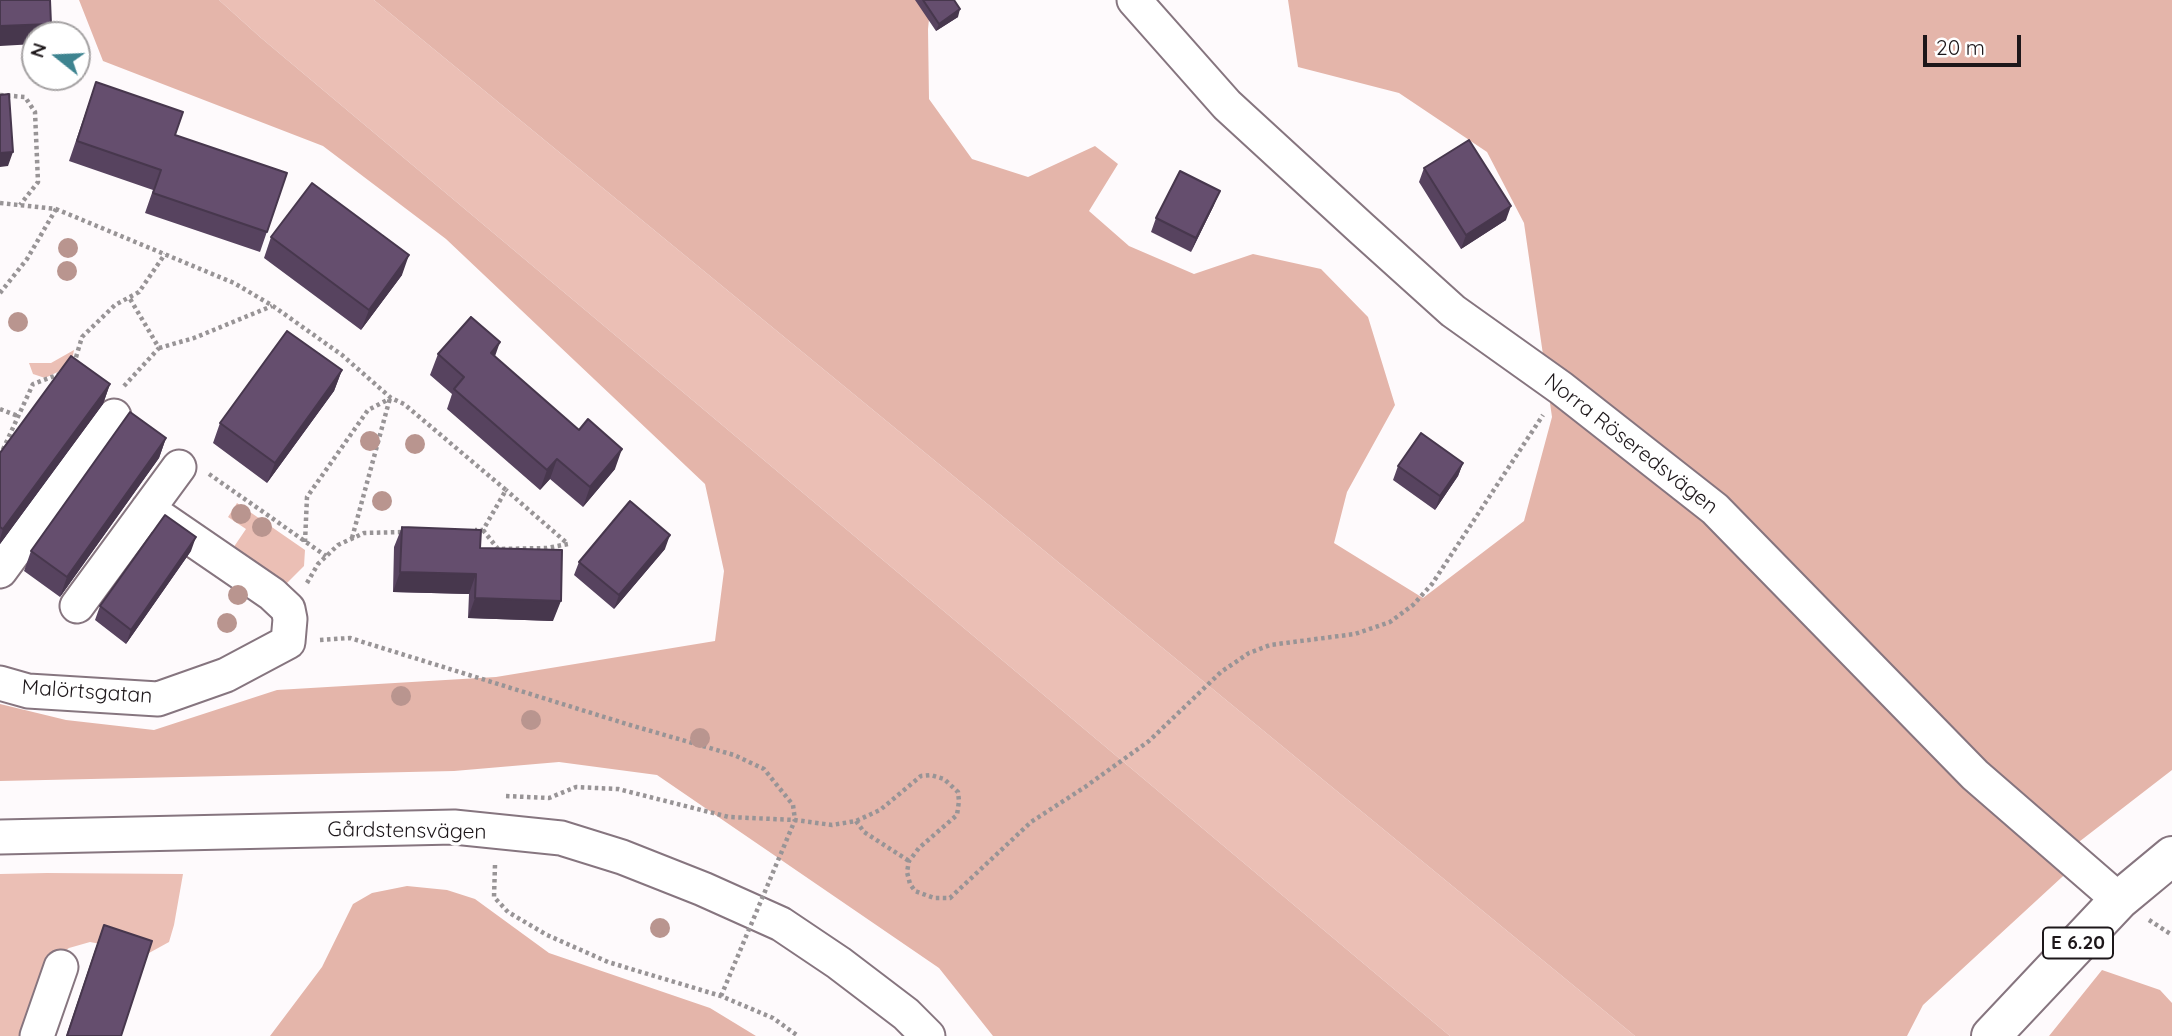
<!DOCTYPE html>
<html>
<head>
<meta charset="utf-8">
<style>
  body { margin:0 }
  #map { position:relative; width:2172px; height:1036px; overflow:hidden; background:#fefafc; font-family:Quicksand,sans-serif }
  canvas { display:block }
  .north { position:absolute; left:21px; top:21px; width:70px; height:70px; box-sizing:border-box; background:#fff; border:2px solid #a5a2a3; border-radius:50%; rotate:288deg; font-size:19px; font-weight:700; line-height:28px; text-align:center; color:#1d171a }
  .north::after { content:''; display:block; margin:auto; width:24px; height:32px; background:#3e8490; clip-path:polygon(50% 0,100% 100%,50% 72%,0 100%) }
  .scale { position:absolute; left:1923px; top:35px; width:98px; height:32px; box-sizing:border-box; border:4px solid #1d171a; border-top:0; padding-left:9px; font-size:21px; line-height:24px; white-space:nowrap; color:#1d171a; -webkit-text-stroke:5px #fff; paint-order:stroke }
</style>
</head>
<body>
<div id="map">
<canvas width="2172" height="1036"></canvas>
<div class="north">N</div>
<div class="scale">20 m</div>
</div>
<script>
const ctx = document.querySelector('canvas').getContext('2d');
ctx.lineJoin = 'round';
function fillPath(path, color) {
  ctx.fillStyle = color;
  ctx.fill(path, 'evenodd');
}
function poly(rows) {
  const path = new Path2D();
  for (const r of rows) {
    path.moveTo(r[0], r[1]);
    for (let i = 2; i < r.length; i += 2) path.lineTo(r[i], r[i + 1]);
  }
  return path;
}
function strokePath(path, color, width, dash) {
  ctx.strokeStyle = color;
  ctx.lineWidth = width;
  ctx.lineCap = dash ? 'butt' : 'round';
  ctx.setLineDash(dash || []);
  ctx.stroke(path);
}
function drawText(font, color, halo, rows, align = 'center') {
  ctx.font = font + ' Quicksand,sans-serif';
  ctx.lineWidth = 7;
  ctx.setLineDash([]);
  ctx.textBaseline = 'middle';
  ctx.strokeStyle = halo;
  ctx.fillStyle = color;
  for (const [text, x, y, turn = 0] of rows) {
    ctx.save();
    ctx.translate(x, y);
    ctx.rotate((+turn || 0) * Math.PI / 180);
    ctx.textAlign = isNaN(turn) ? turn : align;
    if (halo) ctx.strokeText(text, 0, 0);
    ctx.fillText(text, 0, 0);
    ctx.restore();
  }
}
fillPath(poly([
  [219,0,374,0,1635,1036,1450,1036,260,37],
  [74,350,72,360,68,367,45,378,33,374,29,363,51,363],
  [237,503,305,550,304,566,279,591,229,554,246,529,228,517],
  [0,874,47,873,183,874,174,925,169,942,149,953,90,942,69,948,53,959,22,1036,0,1036]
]), '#ebbfb5');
fillPath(poly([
  [79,0,219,0,260,37,1450,1036,993,1036,939,968,657,775,559,762,454,771,0,781,0,704,66,720,154,730,277,690,496,677,715,641,724,571,705,484,446,239,323,146,103,61],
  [374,0,931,0,928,29,929,99,972,159,1028,177,1095,146,1118,164,1089,211,1129,246,1194,274,1253,254,1321,269,1368,317,1395,405,1347,492,1334,543,1423,598,1524,521,1552,417,1524,223,1487,152,1399,93,1298,67,1288,0,2172,0,2172,770,2062,855,2074,866,1923,1005,1907,1036,1635,1036],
  [407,886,447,890,475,899,549,953,710,1008,756,1036,270,1036,322,967,353,904,372,893],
  [2102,970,2160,990,2172,1003,2172,1036,2049,1036]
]), '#e4b5aa');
const minor = poly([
  [1134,0,1227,105,1361,228,1453,311,1561,388,1715,509,1975,775,2119,900],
  [0,571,114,416],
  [77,606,179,467],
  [0,683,28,691,158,699,226,675,288,642,290,619,288,609,272,594,148,509],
  [0,837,454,827,561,838,622,857,703,889,781,924,839,963,906,1014,928,1036],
  [37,1036,61,967]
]);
const highway = poly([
  [1991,1036,2119,900,2172,856]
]);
strokePath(minor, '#86757f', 37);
strokePath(highway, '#86757f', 42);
strokePath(poly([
  [0,95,25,97,35,112,38,182,20,205],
  [0,203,56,209,234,283,273,306,342,355,391,398,404,404,506,490,483,530,475,530],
  [0,293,27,259,56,209],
  [159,348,194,338,272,306],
  [74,364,82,337,115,305,139,292,165,254],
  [124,386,159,348,129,297],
  [0,409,18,416],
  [0,456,33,384,60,374],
  [209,474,326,556],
  [483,530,498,549,547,548,568,544,506,490],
  [352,538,390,398],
  [305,542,307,497,368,410,391,398],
  [307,583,318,564,338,545,364,533,403,532],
  [320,640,350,638,630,725,734,755,764,769,793,805,795,820],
  [506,796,549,798,576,787,618,789,729,817,795,820,832,825,856,821,880,810,921,776,931,775,944,779,958,792,959,801,957,815,919,848,909,861,907,872,910,884,915,891,934,898,950,898,1031,822,1085,787,1149,741,1221,672,1249,653,1270,645,1355,634,1390,622,1413,605,1432,584,1543,415],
  [856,821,864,832,909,861],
  [495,865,494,897,508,912,547,935,608,962,721,996,773,1018,798,1036],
  [2149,920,2172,935]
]), '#989496', 4.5, [3.5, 3.5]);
strokePath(minor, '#fff', 33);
strokePath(highway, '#fff', 38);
strokePath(poly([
  [721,996,795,820]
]), '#989496', 4.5, [3.5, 3.5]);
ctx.fillStyle = '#b9958f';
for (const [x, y] of [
  [68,248],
  [67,271],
  [18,322],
  [370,441],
  [415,444],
  [382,501],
  [241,514],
  [262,527],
  [238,595],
  [227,623],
  [401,696],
  [531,720],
  [700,738],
  [660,928]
]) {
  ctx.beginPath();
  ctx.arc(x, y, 10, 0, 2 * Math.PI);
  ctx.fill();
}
fillPath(poly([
  [915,0,954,0,958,17,936,31],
  [96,82,175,135,287,173,260,252,145,213,153,190,69,161],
  [1424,168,1506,220,1461,249,1419,182],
  [1214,205,1191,252,1151,232,1156,218],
  [271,237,402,275,361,330,264,258],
  [438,354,495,357,615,469,583,507,550,479,540,490,447,409,452,394,430,375],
  [342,370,334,391,267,483,213,443,220,423],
  [110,384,103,404,0,544,0,453],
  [166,438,159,458,60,597,24,571,31,551],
  [1463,463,1458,476,1435,510,1393,480,1398,466],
  [402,527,480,548,553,621,468,618,469,594,393,592,394,547],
  [665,549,614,609,574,575,579,562],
  [191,551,126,644,95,620,100,606],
  [104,925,121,1036,66,1036,95,950]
]), '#57435f');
fillPath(poly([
  [960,9,958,17,936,31,939,24],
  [51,24,47,35,35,35,35,44,0,46,0,26],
  [13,152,8,166,0,167,0,153],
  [1220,191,1214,205,1191,252,1196,238],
  [1511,206,1506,220,1461,249,1466,235],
  [409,255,402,275,361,330,369,310],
  [500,342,493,362,491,353],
  [342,370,334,391,267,483,275,463],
  [110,384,103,404,0,544,0,539,3,529],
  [166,438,159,458,60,597,67,577],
  [622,449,615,469,583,507,590,487],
  [557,459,550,479,540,490,547,470],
  [1463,463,1458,476,1435,510,1440,496],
  [670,535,665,549,614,609,619,595],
  [196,537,191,551,126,644,131,630],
  [400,572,476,574,469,594,393,592],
  [475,598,561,601,553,621,468,618]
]), '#47374d');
const building = poly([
  [0,0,50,0,51,24,0,26,0,0],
  [923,0,954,0,960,9,939,24,923,0],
  [96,82,183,112,175,135,287,173,267,232,153,193,161,170,77,141,96,82],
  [9,94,13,152,0,153,0,95,9,94],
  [1469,140,1511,206,1466,235,1424,168,1469,140],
  [1180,171,1220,191,1196,238,1156,218,1180,171],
  [312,183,409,255,369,310,271,237,312,183],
  [471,317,500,342,491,353,579,430,588,419,622,449,590,487,557,459,547,470,454,389,464,377,438,354,471,317],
  [287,331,342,370,275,463,220,423,287,331],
  [71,356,110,384,3,529,0,527,0,453,71,356],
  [130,412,166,438,67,577,31,551,130,412],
  [1421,433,1463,463,1440,496,1398,466,1421,433],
  [630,501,670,535,619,595,579,562,630,501],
  [165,515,196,537,131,630,100,606,165,515],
  [402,527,481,530,480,548,562,550,561,601,475,598,476,574,400,572,402,527],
  [104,925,152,941,121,1036,67,1036,104,925]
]);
fillPath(building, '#654e6e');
strokePath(building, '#47374d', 2);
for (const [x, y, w] of [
  [2078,943,70]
]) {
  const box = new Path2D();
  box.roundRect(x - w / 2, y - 15.5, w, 31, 5);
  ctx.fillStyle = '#fff';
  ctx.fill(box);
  strokePath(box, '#1d171a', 2);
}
drawText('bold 19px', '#1d171a', null, [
  ["E 6.20",2078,943]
]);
drawText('21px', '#1d171a', '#fff', [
  ["Norra Röseredsvägen",1631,444,38],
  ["Malörtsgatan",87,692,4],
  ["Gårdstensvägen",407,831,1]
]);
</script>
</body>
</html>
